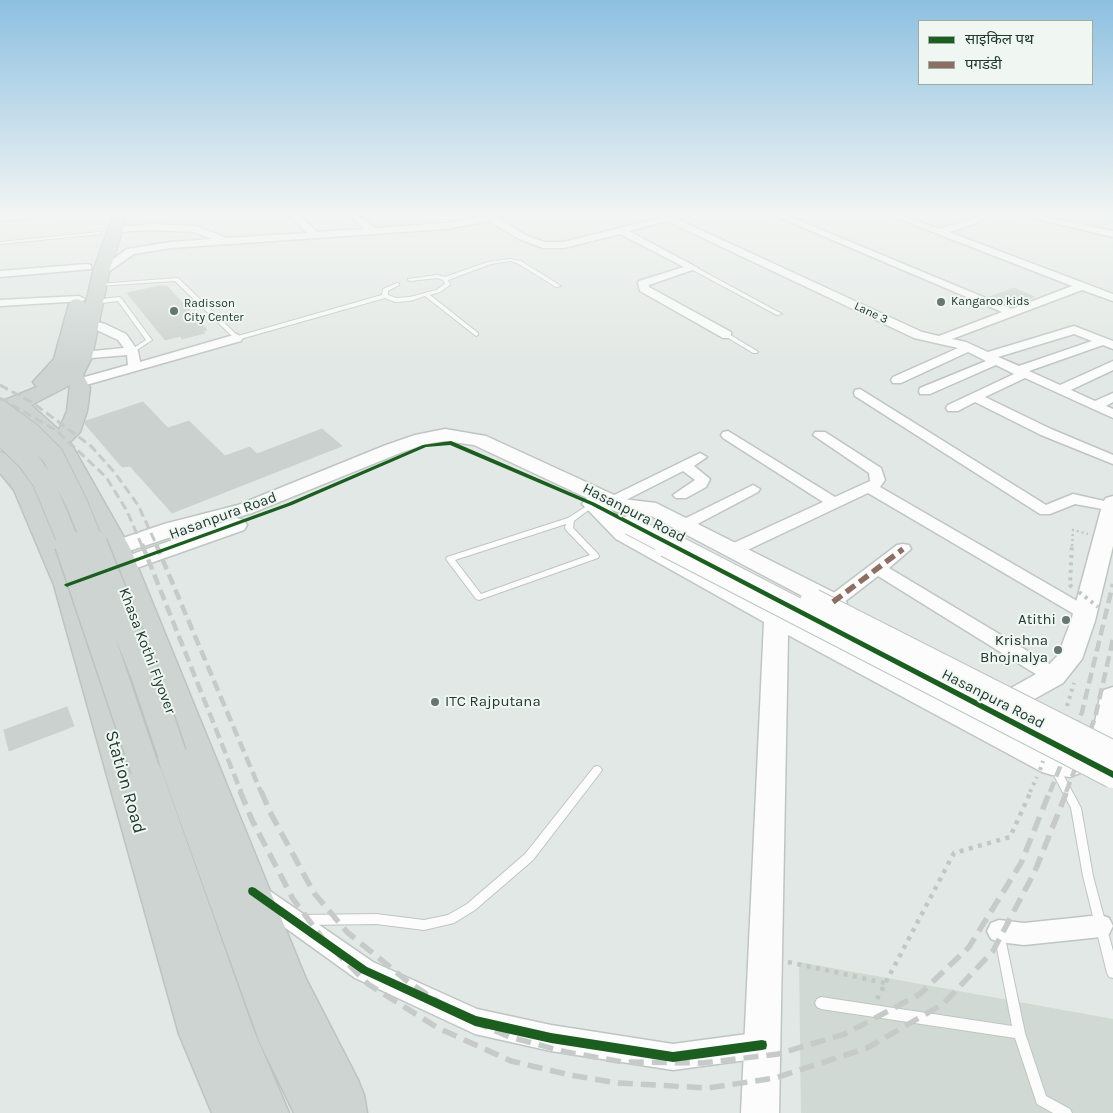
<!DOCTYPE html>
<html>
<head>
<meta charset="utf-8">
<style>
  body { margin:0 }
  #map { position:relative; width:1113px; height:1113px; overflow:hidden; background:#e2e8e5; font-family:Karla,"Noto Sans Devanagari",sans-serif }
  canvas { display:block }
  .legend { position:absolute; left:918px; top:20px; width:175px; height:65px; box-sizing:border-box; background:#f0f7f3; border:1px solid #9eaba5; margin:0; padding:6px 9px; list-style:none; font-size:15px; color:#223a31 }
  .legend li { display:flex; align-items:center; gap:10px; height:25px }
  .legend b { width:25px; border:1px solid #9eaba5 }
</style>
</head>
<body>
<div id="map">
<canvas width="1113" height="1113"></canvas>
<ul class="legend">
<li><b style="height:6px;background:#1b5e20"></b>साइकिल पथ</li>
<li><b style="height:6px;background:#8d6e63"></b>पगडंडी</li>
</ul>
</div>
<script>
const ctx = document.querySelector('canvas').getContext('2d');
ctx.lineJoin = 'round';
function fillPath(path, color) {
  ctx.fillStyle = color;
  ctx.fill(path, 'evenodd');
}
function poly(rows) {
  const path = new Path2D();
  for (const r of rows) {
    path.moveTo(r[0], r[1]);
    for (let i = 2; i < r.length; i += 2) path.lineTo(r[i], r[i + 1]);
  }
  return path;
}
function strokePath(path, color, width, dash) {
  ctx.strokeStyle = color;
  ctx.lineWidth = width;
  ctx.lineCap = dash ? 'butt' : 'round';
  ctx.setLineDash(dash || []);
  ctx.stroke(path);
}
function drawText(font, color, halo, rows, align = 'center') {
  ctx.font = font + ' Karla,sans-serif';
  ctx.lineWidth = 4;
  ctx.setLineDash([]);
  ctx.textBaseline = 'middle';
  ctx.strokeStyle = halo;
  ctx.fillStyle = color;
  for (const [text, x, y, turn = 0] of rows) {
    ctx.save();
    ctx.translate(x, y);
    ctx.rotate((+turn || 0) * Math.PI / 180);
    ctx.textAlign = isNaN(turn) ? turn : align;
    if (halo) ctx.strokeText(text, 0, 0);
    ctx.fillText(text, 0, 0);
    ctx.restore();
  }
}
fillPath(poly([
  [799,962,1113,1019,1113,1113,801,1113]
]), '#d1d9d5');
const building = poly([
  [159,286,167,286,207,330,203,331,205,333,182,339,181,336,165,340,127,293,159,286],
  [1014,288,1035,297,1010,306,989,297,1014,288],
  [143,402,168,428,189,421,225,456,250,447,257,454,322,429,342,446,172,513,130,466,122,467,85,424,86,421,143,402],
  [67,707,74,726,9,751,4,730,67,707]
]);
fillPath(building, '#cbd1ce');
strokePath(building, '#cbd1ce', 1);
const lane = poly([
  [65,213,81,213,79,214,48,216,46,215,48,214,65,213],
  [913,213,918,213,901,218,899,217,913,213],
  [99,232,101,232,101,234,0,244,0,242,99,232],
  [510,259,521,261,561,286,556,287,517,263,510,261,491,264,448,280,450,284,450,285,440,292,430,295,478,333,478,335,476,336,425,296,410,301,395,302,385,298,237,340,235,339,175,281,98,286,96,285,98,284,178,278,238,336,382,295,383,289,397,283,399,283,399,285,388,291,388,295,396,298,410,297,436,290,445,284,443,280,437,278,410,281,408,280,408,279,437,275,445,277,488,262,510,259],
  [691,267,695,267,782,314,777,315,691,269,691,267],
  [119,297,121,298,152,340,134,352,132,353,129,351,146,340,118,301,94,304,91,302,94,300,119,297],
  [727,333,757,351,758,352,757,353,753,353,725,336,724,335,727,333],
  [593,502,597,504,595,505,574,521,573,528,598,554,599,556,598,558,479,600,476,599,446,559,447,557,568,518,593,502],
  [566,524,565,528,566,530,590,555,481,594,455,560,566,524],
  [1055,764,1058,765,1081,808,1093,876,1113,951,1113,978,1109,977,1107,973,1083,876,1071,808,1050,768,1052,765,1055,764],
  [597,766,600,767,602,770,600,773,533,860,475,910,454,923,424,930,376,924,302,925,298,923,297,920,298,917,302,915,376,914,424,920,448,915,467,904,525,854,594,767,597,766],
  [999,928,1003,929,1004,933,1025,1033,1046,1096,1070,1109,1072,1113,1053,1113,1037,1104,1015,1038,821,1009,817,1007,815,1003,817,999,821,997,1012,1026,994,933,995,929,999,928]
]);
const street = poly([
  [29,213,61,213,56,216,0,221,0,215,29,213],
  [287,213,297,213,317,232,364,229,347,213,356,213,375,228,446,223,497,213,510,213,498,218,525,235,544,242,564,242,659,218,653,213,669,215,692,213,691,215,677,219,922,332,939,336,1002,312,769,213,781,213,1012,309,1072,286,884,213,896,213,939,229,972,219,981,213,991,213,978,223,949,232,1113,294,1113,301,1082,290,952,339,966,342,988,352,1074,326,1113,341,1113,349,1103,345,1029,371,1060,385,1113,361,1113,370,1071,390,1095,401,1113,393,1113,402,1106,406,1113,409,1113,418,1025,378,985,397,1051,429,1113,455,1113,464,1041,435,975,402,958,411,948,411,946,408,948,405,1014,374,996,365,930,394,920,394,919,391,920,388,986,361,968,352,901,383,893,383,891,380,893,377,958,348,914,338,667,221,629,231,698,268,649,285,649,287,731,332,731,338,723,338,640,291,638,283,639,281,684,267,620,234,564,248,543,248,519,239,489,221,446,229,171,248,134,254,105,274,97,274,96,272,127,249,171,242,212,239,194,232,153,230,115,232,110,229,112,227,153,224,196,226,227,238,307,233,287,213],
  [1074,334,1092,341,1019,366,998,357,1074,334],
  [1011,213,1027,213,1113,231,1113,237,1011,213],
  [87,264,91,265,91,269,0,277,0,271,87,264],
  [79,296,85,299,83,301,0,306,0,300,79,296],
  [90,320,105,324,126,334,138,351,140,362,237,334,243,338,241,341,79,387,74,386,73,383,74,380,128,365,127,355,79,359,77,356,83,352,124,348,118,340,86,325,86,321,90,320],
  [860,389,1046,505,1073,494,1113,503,1113,511,1075,504,1050,514,1040,514,855,396,854,393,855,390,860,389],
  [728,431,835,497,870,481,869,473,813,435,815,432,825,432,881,468,885,480,880,487,1091,609,1094,613,1091,617,1079,617,868,493,739,554,727,554,725,550,727,546,823,502,723,438,721,435,723,432,728,431],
  [700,453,707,457,694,466,710,479,706,487,686,498,676,498,673,495,695,480,683,471,618,504,613,506,605,501,608,498,700,453],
  [753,485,760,489,758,492,690,528,678,528,676,525,678,522,753,485],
  [903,544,909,545,911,549,889,568,1061,671,1063,676,1061,681,1054,683,1047,681,878,576,839,606,827,606,824,602,827,598,897,545,903,544],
  [259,886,267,889,373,962,477,1009,551,1025,673,1044,762,1032,771,1036,775,1045,771,1054,762,1058,673,1070,551,1051,475,1034,355,978,251,903,247,896,251,889,259,886],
  [1101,915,1109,918,1113,926,1109,934,1101,937,1024,945,999,942,991,939,987,931,991,923,999,920,1024,923,1101,915]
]);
const secondary = poly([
  [445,429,486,436,623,499,656,503,843,597,847,603,843,609,835,611,827,609,651,516,649,520,641,521,610,509,632,529,774,607,784,603,792,605,796,611,793,616,1057,753,1068,755,1080,749,1093,732,1100,697,1104,690,1113,687,1113,746,1100,765,1070,777,1052,775,1042,772,788,635,779,1113,741,1113,764,622,616,539,586,508,582,504,587,498,474,445,445,441,426,444,400,453,252,513,180,534,99,561,91,559,88,554,91,549,164,524,238,505,386,445,415,435,445,429],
  [1113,496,1113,546,1095,621,1082,659,1063,683,1029,702,1020,705,1011,702,1007,695,1011,688,1045,669,1058,655,1071,621,1103,502,1106,498,1113,496],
  [236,518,244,520,247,525,244,530,114,576,106,578,98,576,95,571,98,566,236,518]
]);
const primary = poly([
  [114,213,128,213,109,272,92,357,83,375,90,388,87,411,80,432,70,442,130,548,306,979,358,1080,364,1095,367,1113,294,1113,260,1043,156,754,161,745,172,742,180,744,106,548,50,444,14,411,0,413,0,402,37,387,33,382,54,359,69,304,72,300,78,299,86,303,93,272,114,213],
  [70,385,67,411,59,430,31,405,70,385],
  [0,452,8,454,36,488,80,585,134,760,145,756,156,760,161,769,252,1026,289,1113,212,1113,179,1034,54,585,14,490,0,473,0,452]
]);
strokePath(lane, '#bfc5c2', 2);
strokePath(street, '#bfc5c2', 3);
strokePath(secondary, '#bfc6c2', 3);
strokePath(primary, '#bcc4c1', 3);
strokePath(poly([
  [1072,546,1073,530,1088,534]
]), '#c0c8c4', 2.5, [2, 3]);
strokePath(poly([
  [1072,587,1070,585,1072,544],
  [1067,706,1074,683],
  [1030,792,1037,777]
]), '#c0c8c4', 4, [3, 4.5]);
strokePath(poly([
  [788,962,885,983],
  [877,999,954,853,1010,837,1031,791]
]), '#c0c8c4', 4.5, [4, 5.5]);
fillPath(lane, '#fbfcfb');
fillPath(street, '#fbfcfb');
fillPath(secondary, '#fbfcfb');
fillPath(primary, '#cdd4d1');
strokePath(poly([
  [0,385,33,403,91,446,115,473,138,505,157,546],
  [0,398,57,431,106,477,127,511,142,546]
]), '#c6cac8', 3, [9, 4.5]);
strokePath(poly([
  [142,544,241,792],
  [156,544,261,792],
  [1050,792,1082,712,1113,584],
  [1066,792,1095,718,1113,639]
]), '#c6cac8', 4.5, [11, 5.5]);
strokePath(poly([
  [240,791,252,820,293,899,323,939,368,984,438,1028,511,1061,570,1075,618,1083,708,1088,775,1078,867,1048,943,1004,993,951,1035,871,1067,791],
  [261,791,270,812,314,893,347,932,407,981,458,1015,510,1037,566,1052,623,1062,703,1063,778,1054,845,1034,920,994,969,947,1021,863,1050,791]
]), '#c6cac8', 5.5, [15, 8]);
const secondaryBridgeFar1 = poly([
  [630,525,670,546]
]);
const secondaryBridge = poly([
  [667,544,1113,775],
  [813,602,1113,754]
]);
const primaryBridgeFar1 = poly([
  [0,411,30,433,53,456,77,504,94,546],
  [0,433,28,460,43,481,70,546]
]);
const primaryBridge = poly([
  [69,544,145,769],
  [93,544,145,674,172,754]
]);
strokePath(secondaryBridgeFar1, '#bfc6c2', 21, []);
strokePath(secondaryBridge, '#bfc6c2', 28, []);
strokePath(primaryBridgeFar1, '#bcc4c1', 23, []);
strokePath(primaryBridge, '#bcc4c1', 31, []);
strokePath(poly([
  [1079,592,1098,607],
  [1040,770,1043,761]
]), '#c0c8c4', 4, [3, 4.5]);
strokePath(secondaryBridgeFar1, '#fbfcfb', 19);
strokePath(secondaryBridge, '#fbfcfb', 26);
strokePath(primaryBridgeFar1, '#cdd4d1', 21);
strokePath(primaryBridge, '#cdd4d1', 28);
strokePath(poly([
  [833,602,903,549]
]), '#8d6e63', 5.5, [11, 5.5]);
fillPath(poly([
  [451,441,595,503,1113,771,1113,778,591,505,450,445,426,447,292,505,69,586,67,587,64,585,65,584,288,503,423,445,451,441],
  [252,887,255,888,367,967,476,1016,551,1033,673,1052,762,1040,766,1041,767,1045,766,1049,762,1050,673,1062,551,1043,475,1026,361,973,249,894,248,891,249,888,252,887]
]), '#1b5e20');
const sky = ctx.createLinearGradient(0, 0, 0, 368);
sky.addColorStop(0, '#8dc0e0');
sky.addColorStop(0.58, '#f2f5f3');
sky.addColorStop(1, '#f2f5f300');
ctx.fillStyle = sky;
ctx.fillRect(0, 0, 1113, 368);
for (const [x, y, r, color] of [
  [941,302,5,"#657770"],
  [174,311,5,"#657770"],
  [1066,620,5,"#657770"],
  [1058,650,5,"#657770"],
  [435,702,5,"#657770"]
]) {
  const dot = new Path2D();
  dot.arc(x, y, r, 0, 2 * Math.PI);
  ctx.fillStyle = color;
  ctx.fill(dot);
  strokePath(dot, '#f0f7f3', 2);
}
drawText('12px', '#223a31', '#f0f7f3', [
  ["Kangaroo kids",951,302],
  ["Radisson",184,304],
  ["City Center",184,318]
], 'left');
drawText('12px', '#223a31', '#f0f7f3', [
  ["Lane 3",871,313,25]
]);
drawText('15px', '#223a31', '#f0f7f3', [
  ["Hasanpura Road",634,513,27],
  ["Hasanpura Road",223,516,-20],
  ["Khasa Kothi Flyover",147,651,69],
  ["Hasanpura Road",993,699,27]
]);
drawText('15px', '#223a31', '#f0f7f3', [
  ["Atithi",1056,620],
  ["Krishna",1048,641],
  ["Bhojnalya",1048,658],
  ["ITC Rajputana",445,702,"left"]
], 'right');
drawText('18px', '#223a31', '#f0f7f3', [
  ["Station Road",125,782,74]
]);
</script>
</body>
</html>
